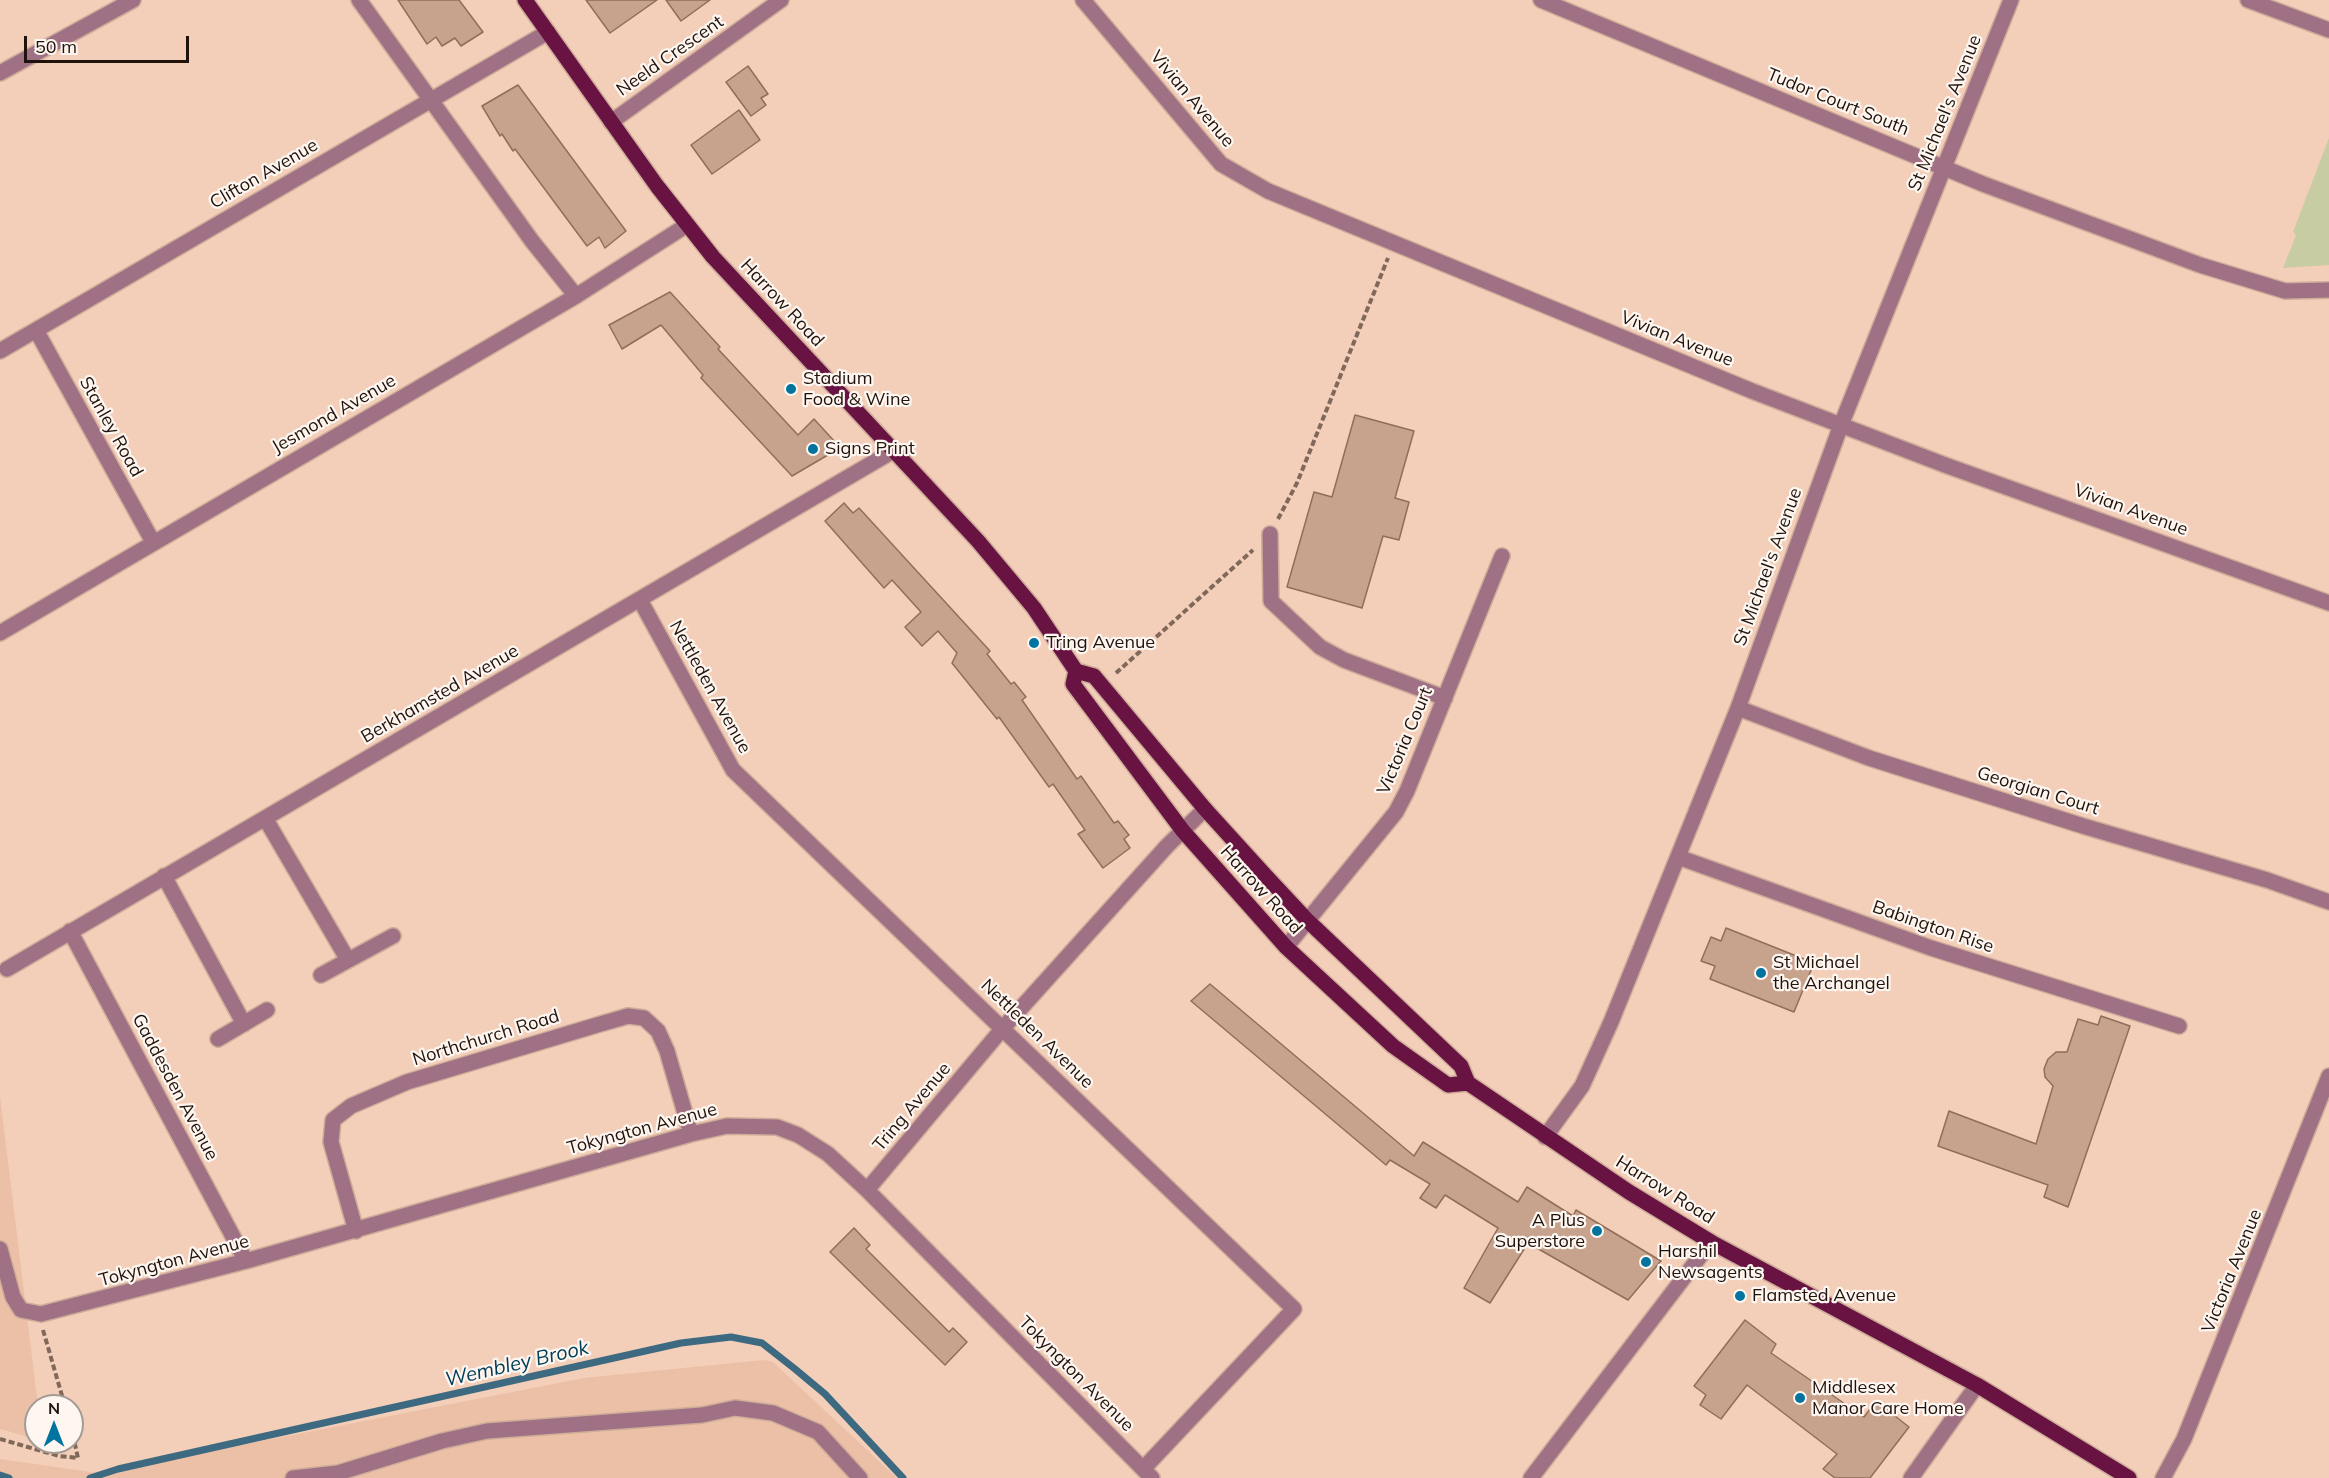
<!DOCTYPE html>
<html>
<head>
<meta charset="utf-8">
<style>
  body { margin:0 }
  #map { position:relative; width:2329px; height:1478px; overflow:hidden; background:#f3ceb8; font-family:Mulish,sans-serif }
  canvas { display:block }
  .north { position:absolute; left:24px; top:1394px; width:60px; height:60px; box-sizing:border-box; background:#fef6f1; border:2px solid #a59b95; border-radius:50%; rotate:0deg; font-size:16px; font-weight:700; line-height:24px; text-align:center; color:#20130b }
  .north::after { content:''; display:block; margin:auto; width:21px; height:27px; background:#00749e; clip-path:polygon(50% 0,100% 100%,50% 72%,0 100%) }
  .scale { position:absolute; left:24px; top:36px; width:165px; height:27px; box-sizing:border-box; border:3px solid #20130b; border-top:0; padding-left:8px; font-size:18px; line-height:21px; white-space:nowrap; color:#20130b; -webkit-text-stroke:4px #fef6f1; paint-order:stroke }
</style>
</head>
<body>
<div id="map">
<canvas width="2329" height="1478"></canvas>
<div class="north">N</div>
<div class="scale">50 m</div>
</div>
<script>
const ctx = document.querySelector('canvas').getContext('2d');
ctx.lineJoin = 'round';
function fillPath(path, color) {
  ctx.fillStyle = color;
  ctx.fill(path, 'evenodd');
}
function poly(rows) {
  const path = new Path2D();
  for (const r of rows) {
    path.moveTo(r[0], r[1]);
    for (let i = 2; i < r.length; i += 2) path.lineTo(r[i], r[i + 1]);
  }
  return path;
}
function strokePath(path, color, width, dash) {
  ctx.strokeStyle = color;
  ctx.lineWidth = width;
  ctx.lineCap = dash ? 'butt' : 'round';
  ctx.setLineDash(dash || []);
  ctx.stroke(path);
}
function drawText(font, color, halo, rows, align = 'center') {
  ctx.font = font + ' Mulish,sans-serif';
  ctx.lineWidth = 4.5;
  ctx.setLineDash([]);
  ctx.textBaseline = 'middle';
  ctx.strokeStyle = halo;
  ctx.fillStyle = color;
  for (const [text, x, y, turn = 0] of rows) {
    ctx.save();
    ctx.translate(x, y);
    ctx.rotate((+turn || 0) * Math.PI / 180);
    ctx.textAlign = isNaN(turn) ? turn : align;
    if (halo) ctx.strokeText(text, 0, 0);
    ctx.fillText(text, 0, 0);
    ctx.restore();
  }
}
fillPath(poly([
  [0,1096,38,1406,36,1406,36,1439,0,1429],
  [764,1360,773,1362,897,1478,0,1478,0,1459,98,1473,584,1378]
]), '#ecc0a6');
fillPath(poly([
  [2329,138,2329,265,2283,268,2296,235,2293,232]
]), '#c8cca3');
strokePath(poly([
  [0,1475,9,1478],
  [90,1478,118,1469,681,1343,731,1337,762,1343,795,1369,825,1394,903,1478]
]), '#3d6a80', 7);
const building = poly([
  [398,0,459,0,483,32,461,46,455,38,442,46,436,37,427,44,398,0],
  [586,0,657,0,610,33,586,0],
  [666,0,710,0,681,21,666,0],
  [748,66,768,94,761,98,766,105,751,116,726,82,748,66],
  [518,85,626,231,605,248,599,237,587,246,515,149,513,151,502,134,500,136,482,106,518,85],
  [739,110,760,140,712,174,691,145,739,110],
  [670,292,720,347,718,349,798,435,814,419,835,442,833,452,792,476,701,378,703,375,661,325,622,349,609,325,670,292],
  [1355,415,1414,431,1395,498,1409,502,1399,540,1383,536,1362,608,1287,587,1314,492,1332,497,1355,415],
  [844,503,853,513,859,508,990,651,987,654,1011,684,1014,682,1026,697,1022,700,1077,779,1081,776,1114,823,1118,821,1129,835,1124,839,1130,848,1103,868,1078,834,1085,830,1053,784,1049,787,999,717,997,719,952,663,957,653,938,631,922,646,905,627,921,612,892,580,884,588,825,521,844,503],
  [1726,928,1814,963,1794,1012,1710,979,1715,966,1701,961,1711,937,1721,941,1726,928],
  [1210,984,1414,1156,1423,1142,1518,1202,1527,1187,1573,1216,1576,1210,1661,1261,1628,1300,1528,1243,1490,1303,1464,1288,1498,1228,1445,1195,1436,1208,1420,1198,1430,1184,1390,1160,1386,1165,1191,1001,1210,984],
  [2101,1016,2130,1026,2068,1207,2044,1197,2048,1185,1938,1146,1949,1111,2036,1144,2053,1086,2045,1077,2044,1069,2048,1059,2056,1052,2067,1052,2078,1019,2098,1025,2101,1016],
  [854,1228,870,1245,866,1249,949,1332,953,1328,967,1342,945,1365,830,1252,854,1228],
  [1745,1320,1776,1344,1771,1353,1864,1417,1876,1401,1909,1427,1870,1478,1835,1478,1823,1469,1837,1454,1747,1385,1721,1419,1700,1405,1706,1395,1694,1386,1745,1320]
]);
fillPath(building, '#c7a38e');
strokePath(building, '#8f6e5a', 1.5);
const minor = poly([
  [359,0,532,241,576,296],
  [1083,0,1221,164,1268,191,1752,391,1945,465,2329,603],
  [1541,0,1983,184,2200,265,2285,291,2329,290],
  [2248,0,2329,30],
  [0,73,133,0],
  [611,122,781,0],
  [36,330,153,542],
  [0,351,548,32],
  [1270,534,1271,601,1320,647,1344,660,1445,698],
  [640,600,733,770,1294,1309,1143,1469],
  [0,633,576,296,687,225],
  [1738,708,1869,758,2083,826,2267,880,2329,902],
  [265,818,348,960],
  [1678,857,1931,948,2179,1026],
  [164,876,244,1024],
  [70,931,246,1261],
  [1286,947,1396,812,1407,791,1502,556],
  [7,969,893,451],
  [321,975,393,936],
  [218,1039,267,1010],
  [1545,1137,1582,1086,1611,1022,1738,708,1841,425,2011,0],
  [867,1190,1003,1028,1167,846,1205,809],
  [356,1231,331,1142,333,1120,351,1106,407,1082,597,1025,628,1016,644,1018,658,1031,667,1051,691,1134],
  [0,1249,13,1297,21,1310,41,1314,246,1261,691,1134,727,1126,777,1127,798,1135,828,1154,867,1190,1152,1478],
  [293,1478,338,1473,442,1441,487,1431,702,1415,735,1408,773,1413,818,1432,860,1478],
  [1531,1478,1711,1242],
  [1911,1478,1977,1385],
  [2163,1478,2184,1439,2329,1076]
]);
const major = poly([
  [525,0,657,186,713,257,978,541,1034,608,1076,671,1094,676,1205,809,1265,875,1308,921,1461,1066,1468,1083,1629,1192,1711,1242,1977,1385,2129,1478],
  [1076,671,1073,684,1183,831,1286,947,1393,1046,1448,1085,1468,1083]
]);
strokePath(minor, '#cdac99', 18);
strokePath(major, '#cdac99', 18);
strokePath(poly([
  [1278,519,1297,483,1388,258],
  [1116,673,1253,550],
  [43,1330,65,1406],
  [0,1439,59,1456,78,1458,72,1431]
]), '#80685a', 4, [6, 3]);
strokePath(minor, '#a07084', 15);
strokePath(major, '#691342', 15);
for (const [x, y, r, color] of [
  [791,389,6,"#00749e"],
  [813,449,6,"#00749e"],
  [1034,643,6,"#00749e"],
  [1761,973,6,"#00749e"],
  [1597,1231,6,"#00749e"],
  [1646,1262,6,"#00749e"],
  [1740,1296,6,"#00749e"],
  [1800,1398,6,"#00749e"]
]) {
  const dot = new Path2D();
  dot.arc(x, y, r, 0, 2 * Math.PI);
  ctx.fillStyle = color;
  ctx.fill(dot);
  strokePath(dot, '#fef6f1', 2);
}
drawText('18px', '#20130b', '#fef6f1', [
  ["Neeld Crescent",670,56,-35],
  ["Vivian Avenue",1192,99,50],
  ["Tudor Court South",1838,102,22],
  ["St Michael's Avenue",1945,113,-68],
  ["Clifton Avenue",264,174,-30],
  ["Harrow Road",782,303,47],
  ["Vivian Avenue",1677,339,22],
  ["Jesmond Avenue",334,414,-30],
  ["Stanley Road",111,427,61],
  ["Vivian Avenue",2131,510,20],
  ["St Michael's Avenue",1768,567,-70],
  ["Nettleden Avenue",710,687,61],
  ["Berkhamsted Avenue",440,694,-30],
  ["Victoria Court",1405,741,-67],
  ["Georgian Court",2038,791,17],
  ["Harrow Road",1261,890,48],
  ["Babington Rise",1933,927,19],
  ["Nettleden Avenue",1037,1034,44],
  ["Northchurch Road",486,1038,-17],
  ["Gaddesden Avenue",175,1087,62],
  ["Tring Avenue",912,1107,-50],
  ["Tokyngton Avenue",642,1129,-15],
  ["Harrow Road",1665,1190,32],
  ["Tokyngton Avenue",174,1261,-15],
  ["Victoria Avenue",2232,1271,-68],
  ["Tokyngton Avenue",1076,1374,45]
]);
drawText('18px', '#20130b', '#fef6f1', [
  ["Stadium",803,379],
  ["Food & Wine",803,400],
  ["Signs Print",825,449],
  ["Tring Avenue",1046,643],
  ["St Michael",1773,963],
  ["the Archangel",1773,984],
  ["A Plus",1585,1221,"right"],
  ["Superstore",1585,1242,"right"],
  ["Harshil",1658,1252],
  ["Newsagents",1658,1273],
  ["Flamsted Avenue",1752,1296],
  ["Middlesex",1812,1388],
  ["Manor Care Home",1812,1409]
], 'left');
drawText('italic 20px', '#003d56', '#fef6f1', [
  ["Wembley Brook",517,1364,-13]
]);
</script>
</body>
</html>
